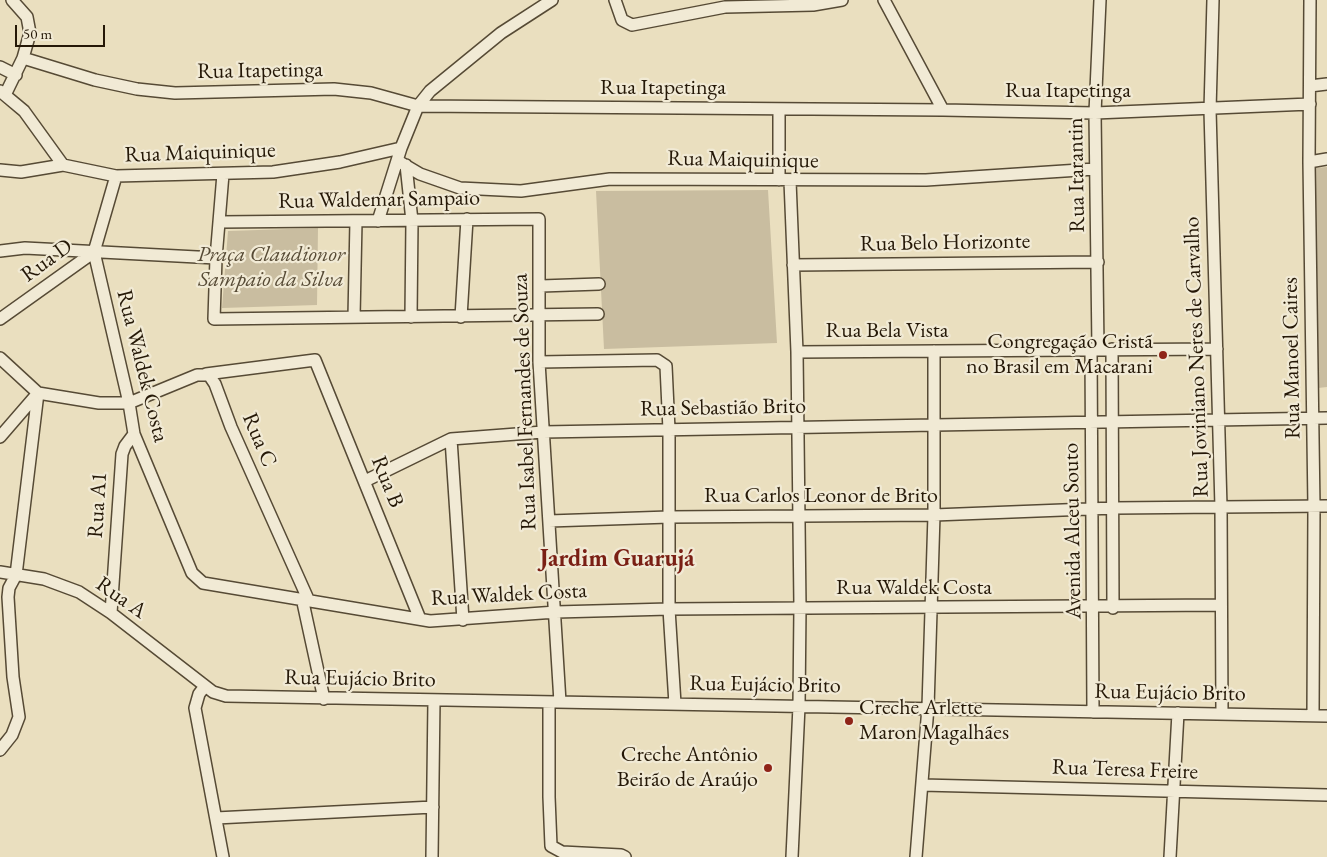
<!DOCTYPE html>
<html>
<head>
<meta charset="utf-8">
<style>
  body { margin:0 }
  #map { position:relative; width:1327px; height:857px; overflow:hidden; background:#eadfbf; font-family:"EB Garamond",serif }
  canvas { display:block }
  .scale { position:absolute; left:15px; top:25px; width:90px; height:22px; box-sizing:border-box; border:2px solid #251807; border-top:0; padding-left:6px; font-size:15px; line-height:18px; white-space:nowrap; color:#251807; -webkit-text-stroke:4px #f1ead5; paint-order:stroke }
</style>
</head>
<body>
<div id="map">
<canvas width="1327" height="857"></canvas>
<div class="scale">50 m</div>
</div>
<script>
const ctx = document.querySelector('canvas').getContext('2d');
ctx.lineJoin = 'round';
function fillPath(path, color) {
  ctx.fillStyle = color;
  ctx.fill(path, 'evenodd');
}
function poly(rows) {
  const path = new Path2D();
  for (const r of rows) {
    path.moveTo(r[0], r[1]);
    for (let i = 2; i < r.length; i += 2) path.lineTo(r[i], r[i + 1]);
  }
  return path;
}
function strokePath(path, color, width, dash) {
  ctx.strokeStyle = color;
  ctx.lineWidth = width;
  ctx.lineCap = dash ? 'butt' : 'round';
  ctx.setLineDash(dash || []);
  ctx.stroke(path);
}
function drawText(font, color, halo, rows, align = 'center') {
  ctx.font = font + ' "EB Garamond",serif';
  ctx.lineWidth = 4.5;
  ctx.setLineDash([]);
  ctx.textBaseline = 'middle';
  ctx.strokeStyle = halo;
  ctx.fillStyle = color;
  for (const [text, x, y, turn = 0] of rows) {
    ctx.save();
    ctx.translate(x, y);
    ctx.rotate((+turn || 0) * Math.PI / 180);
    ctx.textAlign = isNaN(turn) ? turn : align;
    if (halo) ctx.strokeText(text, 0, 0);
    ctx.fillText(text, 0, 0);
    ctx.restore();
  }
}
fillPath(poly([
  [1327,167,1327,387,1318,388,1315,168],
  [768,190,777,343,604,349,596,191],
  [318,228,317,305,222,308,228,231]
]), '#c9bda0');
const street = poly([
  [615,0,622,20,632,25,725,7,813,5,842,0],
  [884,0,943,110],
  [1213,0,1210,110,1221,507,1222,714],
  [1310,0,1309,162,1314,507,1313,715],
  [23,58,95,80,137,89,175,93,334,89,371,93,418,106,943,110,1095,113,1310,104],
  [0,67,16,75],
  [1310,86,1327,84],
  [0,91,24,111,63,165],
  [5,95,23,58,30,33,27,17,12,0],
  [398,161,420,174,460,188,521,191,610,179,926,180,1095,169],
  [1309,162,1327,159],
  [406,165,412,221,411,317],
  [0,170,21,172,63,165,116,176,273,172,340,162,401,148],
  [223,174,216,258,214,319,598,314],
  [116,176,94,252,129,403,134,434,192,573,203,583,430,621,556,612,669,609,1220,605],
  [779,180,779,109],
  [790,181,797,352,800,607,799,706,792,857],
  [378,221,401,148,418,106,430,91,501,33,552,0],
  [220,222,539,219,539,362,560,702],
  [0,251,25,248,216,258],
  [793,265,1098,262],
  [541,286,599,284],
  [354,317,356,221],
  [461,317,467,219],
  [0,319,94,252],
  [1091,349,1093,712],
  [1098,349,1095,113,1100,0],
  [1112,349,1113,608],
  [797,352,1217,349],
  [0,358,38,393,99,403,129,403,197,375,209,375,215,384,231,427,308,599],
  [539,362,657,360,666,366,669,430,669,609,675,704],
  [206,374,315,360,420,619],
  [0,437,38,393],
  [451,439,463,620],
  [365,481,451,439,543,432,1327,418],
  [549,521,669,517,934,515,1114,508,1327,506],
  [0,572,44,579,79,592,111,613,213,692,226,696,1327,716],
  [302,598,324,699],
  [111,613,122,454,125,446,134,434],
  [205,686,199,694,195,708,223,857],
  [549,702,549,797,551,846,562,852,621,855,625,857],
  [0,750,12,735,19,717,13,677,8,597,9,588,16,575,38,393],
  [922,785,1327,795],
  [216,818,433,807],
  [432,857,434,700],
  [916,857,928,707,934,515,934,351],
  [1170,857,1178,713]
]);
strokePath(street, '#564a35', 14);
strokePath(street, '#f1ead5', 11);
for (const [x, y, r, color] of [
  [1163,355,5,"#8f2418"],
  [849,721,5,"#8f2418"],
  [768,768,5,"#8f2418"]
]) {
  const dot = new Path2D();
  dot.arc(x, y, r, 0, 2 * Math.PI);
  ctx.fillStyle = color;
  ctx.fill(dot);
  strokePath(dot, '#f1ead5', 2);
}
drawText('22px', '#251807', '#f1ead5', [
  ["Rua Itapetinga",260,71,-1],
  ["Rua Itapetinga",663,88],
  ["Rua Itapetinga",1068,91],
  ["Rua Maiquinique",200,153,-2],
  ["Rua Maiquinique",743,160,1],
  ["Rua Itarantin",1077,175,-91],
  ["Rua Waldemar Sampaio",379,200,-1],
  ["Rua Belo Horizonte",945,243,-1],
  ["Rua D",47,261,-36],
  ["Rua Bela Vista",887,331],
  ["Rua Joviniano Neres de Carvalho",1197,357,-92],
  ["Rua Manoel Caires",1292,358,-91],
  ["Rua Waldek Costa",142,366,76],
  ["Rua Isabel Fernandes de Souza",525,402,-92],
  ["Rua Sebastião Brito",723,408,-1],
  ["Rua C",259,440,67],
  ["Rua B",387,482,68],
  ["Rua Carlos Leonor de Brito",821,496],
  ["Rua A1",98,505,-86],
  ["Avenida Alceu Souto",1073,531,-91],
  ["Rua Waldek Costa",914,588],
  ["Rua Waldek Costa",509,595,-3],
  ["Rua A",121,598,35],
  ["Rua Eujácio Brito",360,679,1],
  ["Rua Eujácio Brito",765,685,1],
  ["Rua Eujácio Brito",1170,693,1],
  ["Rua Teresa Freire",1125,770,2]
]);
drawText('italic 22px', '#564a35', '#f1ead5', [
  ["Praça Claudionor",271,255],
  ["Sampaio da Silva",271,280]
]);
drawText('22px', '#251807', '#f1ead5', [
  ["Congregação Cristã",1153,342],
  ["no Brasil em Macarani",1153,367],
  ["Creche Arlette",859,708,"left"],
  ["Maron Magalhães",859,733,"left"],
  ["Creche Antônio",758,755],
  ["Beirão de Araújo",758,780]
], 'right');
drawText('bold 24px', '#7a1f14', '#f1ead5', [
  ["Jardim Guarujá",617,559]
]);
</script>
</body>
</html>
